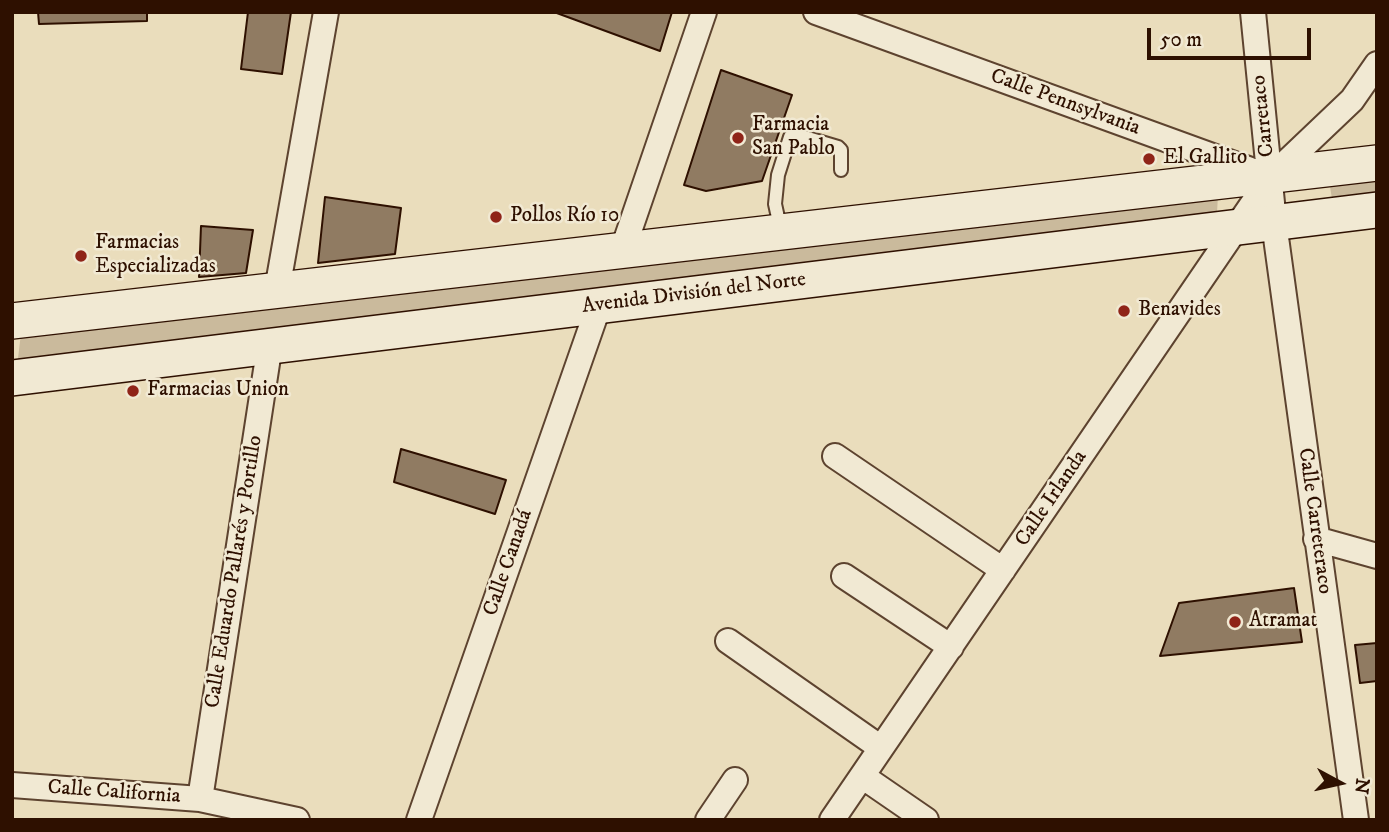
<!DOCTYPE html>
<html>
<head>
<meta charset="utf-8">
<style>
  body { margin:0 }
  #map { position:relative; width:1389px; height:832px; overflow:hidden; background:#eaddbc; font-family:"IM FELL DW Pica",serif }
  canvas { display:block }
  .frame { position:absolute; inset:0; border:14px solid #2e1000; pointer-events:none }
  .north { position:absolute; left:1305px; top:748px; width:70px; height:70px; -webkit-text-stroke:5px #f1e9d3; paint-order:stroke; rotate:98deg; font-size:19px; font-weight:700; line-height:28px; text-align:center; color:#2e1000 }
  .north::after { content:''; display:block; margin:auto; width:24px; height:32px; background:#2e1000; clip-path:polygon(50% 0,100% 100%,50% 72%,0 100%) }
  .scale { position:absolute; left:1147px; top:28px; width:164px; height:32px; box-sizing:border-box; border:4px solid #2e1000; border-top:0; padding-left:9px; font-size:21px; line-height:24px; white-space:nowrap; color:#2e1000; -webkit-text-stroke:5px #f1e9d3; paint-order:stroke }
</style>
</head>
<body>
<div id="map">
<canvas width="1389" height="832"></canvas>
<div class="frame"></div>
<div class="north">N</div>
<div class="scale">50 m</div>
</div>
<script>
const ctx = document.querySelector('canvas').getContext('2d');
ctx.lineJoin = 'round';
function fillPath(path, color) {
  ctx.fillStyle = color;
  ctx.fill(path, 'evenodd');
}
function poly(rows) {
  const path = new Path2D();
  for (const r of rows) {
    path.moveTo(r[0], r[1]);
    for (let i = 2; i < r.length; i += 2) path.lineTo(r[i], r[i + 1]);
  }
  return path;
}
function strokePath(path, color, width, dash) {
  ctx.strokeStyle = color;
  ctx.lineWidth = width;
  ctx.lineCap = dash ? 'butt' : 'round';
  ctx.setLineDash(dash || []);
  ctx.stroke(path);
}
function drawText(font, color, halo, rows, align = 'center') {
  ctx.font = font + ' "IM FELL DW Pica",serif';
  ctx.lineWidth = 5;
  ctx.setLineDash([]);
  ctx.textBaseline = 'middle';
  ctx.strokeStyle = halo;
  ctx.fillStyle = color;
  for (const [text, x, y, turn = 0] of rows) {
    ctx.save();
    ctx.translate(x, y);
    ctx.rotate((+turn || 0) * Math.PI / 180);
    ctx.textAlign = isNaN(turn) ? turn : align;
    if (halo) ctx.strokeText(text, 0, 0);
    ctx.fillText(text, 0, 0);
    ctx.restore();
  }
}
fillPath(poly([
  [1377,173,1377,194,1332,199,1329,180],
  [1218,195,1217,213,17,367,21,333]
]), '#caba9c');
const building = poly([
  [38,12,147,12,147,21,39,24,38,12],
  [248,12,291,12,282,74,241,69,248,12],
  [554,12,672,12,660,51,554,12],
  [721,70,792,95,762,181,706,191,684,185,721,70],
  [325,197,401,208,395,254,318,263,325,197],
  [201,226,253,230,246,273,199,277,201,226],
  [401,449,506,480,495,514,394,482,401,449],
  [1294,588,1302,642,1160,656,1179,603,1294,588],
  [1377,643,1377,681,1360,683,1355,645,1377,643]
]);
fillPath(building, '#907b62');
strokePath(building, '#2e1000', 2);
const service = poly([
  [781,231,775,204,778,175,790,137,801,136,838,147,841,150,841,170]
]);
const minor = poly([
  [816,12,1259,173],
  [1253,12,1274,223,1356,820],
  [623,249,704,12],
  [277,290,326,12],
  [835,456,1003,570],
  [1316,539,1377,556],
  [844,576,951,647],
  [728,641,881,748],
  [862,776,926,820],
  [12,785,200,799,297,820],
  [200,799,270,344],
  [419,820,599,305],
  [708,820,735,780],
  [832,820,1271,177,1352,100,1377,64]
]);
const secondary = poly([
  [12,321,1377,163],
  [12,378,1377,210]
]);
strokePath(service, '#5d432f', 16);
strokePath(minor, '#5d432f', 28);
strokePath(secondary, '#2e1000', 38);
strokePath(service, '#f1e9d3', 12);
strokePath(minor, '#f1e9d3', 24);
strokePath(secondary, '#f1e9d3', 35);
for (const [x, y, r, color] of [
  [738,138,7,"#8f2418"],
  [1149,159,7,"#8f2418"],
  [496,217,7,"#8f2418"],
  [81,256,7,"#8f2418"],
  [1124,311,7,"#8f2418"],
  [133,391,7,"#8f2418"],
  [1235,622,7,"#8f2418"]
]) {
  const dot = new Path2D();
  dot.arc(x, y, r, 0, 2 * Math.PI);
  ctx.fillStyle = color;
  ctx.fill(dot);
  strokePath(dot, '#f1e9d3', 2.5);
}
drawText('21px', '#2e1000', '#f1e9d3', [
  ["Calle Pennsylvania",1065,103,20],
  ["Carretaco",1264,116,-96],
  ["Avenida División del Norte",694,294,-7],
  ["Calle Irlanda",1052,499,-56],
  ["Calle Carreteraco",1314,521,82],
  ["Calle Canadá",509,563,-71],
  ["Calle Eduardo Pallarés y Portillo",235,572,-81],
  ["Calle California",114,793,4]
]);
drawText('21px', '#2e1000', '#f1e9d3', [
  ["Farmacia",752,126],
  ["San Pablo",752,150],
  ["El Gallito",1163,159],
  ["Pollos Río 10",510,217],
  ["Farmacias",95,244],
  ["Especializadas",95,268],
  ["Benavides",1138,311],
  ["Farmacias Union",147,391],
  ["Atramat",1249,622]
], 'left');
</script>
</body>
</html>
